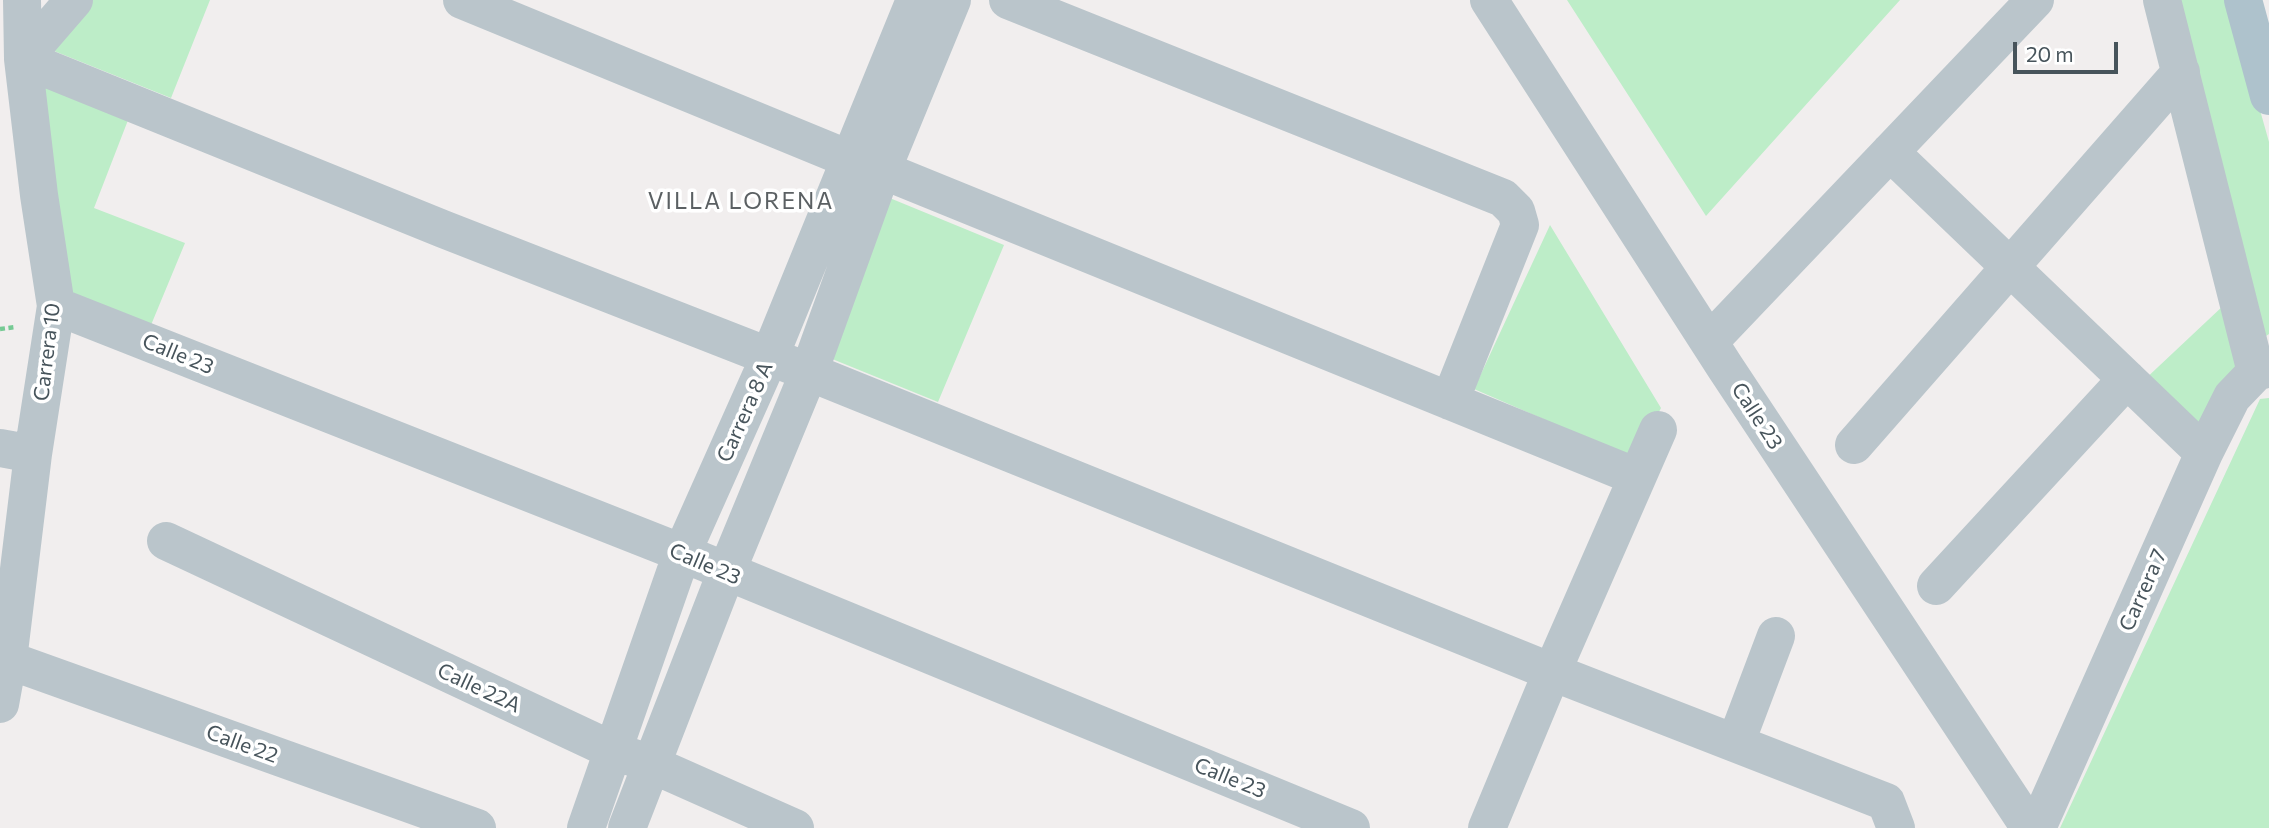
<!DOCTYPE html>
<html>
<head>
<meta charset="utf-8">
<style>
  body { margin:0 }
  #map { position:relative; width:2269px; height:828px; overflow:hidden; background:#f1eeee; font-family:Commissioner,sans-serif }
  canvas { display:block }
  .scale { position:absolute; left:2013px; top:42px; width:105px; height:32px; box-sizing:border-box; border:4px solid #47545b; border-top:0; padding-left:9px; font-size:21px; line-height:24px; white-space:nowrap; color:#47545b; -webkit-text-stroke:5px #fff; paint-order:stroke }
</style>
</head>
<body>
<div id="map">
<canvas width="2269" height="828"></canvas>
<div class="scale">20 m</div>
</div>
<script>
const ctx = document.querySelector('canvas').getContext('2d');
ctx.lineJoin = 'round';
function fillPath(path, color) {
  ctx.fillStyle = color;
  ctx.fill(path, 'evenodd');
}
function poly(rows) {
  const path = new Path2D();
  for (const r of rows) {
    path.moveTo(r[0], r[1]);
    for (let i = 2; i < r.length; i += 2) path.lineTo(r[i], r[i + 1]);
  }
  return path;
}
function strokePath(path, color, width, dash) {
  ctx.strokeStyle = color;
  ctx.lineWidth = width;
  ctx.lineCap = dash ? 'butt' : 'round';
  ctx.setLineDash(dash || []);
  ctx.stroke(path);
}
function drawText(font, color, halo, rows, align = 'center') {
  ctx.font = font + ' Commissioner,sans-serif';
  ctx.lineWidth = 7;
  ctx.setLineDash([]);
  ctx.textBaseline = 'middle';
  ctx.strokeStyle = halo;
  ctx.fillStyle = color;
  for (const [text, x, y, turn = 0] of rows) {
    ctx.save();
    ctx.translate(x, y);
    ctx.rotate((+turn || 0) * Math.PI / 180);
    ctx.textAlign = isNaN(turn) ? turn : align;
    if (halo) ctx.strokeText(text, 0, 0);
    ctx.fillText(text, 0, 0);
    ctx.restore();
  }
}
fillPath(poly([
  [92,0,210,0,171,98,54,51],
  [1567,0,1900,0,1706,216],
  [2180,0,2229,0,2269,142,2269,334,2263,338],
  [36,79,130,115,94,208,185,243,151,325,68,294],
  [880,194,1004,245,938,402,815,352],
  [1550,225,1661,408,1635,459,1474,389],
  [2224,305,2241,367,2200,440,2141,383],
  [2269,398,2269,828,2060,828,2260,399]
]), '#bdedc8');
strokePath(poly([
  [0,329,16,327]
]), '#76ca94', 4.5, [5, 3.5]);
strokePath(poly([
  [462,0,849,159,882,170,1637,477],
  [1008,0,1503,198,1516,211,1520,225,1450,401],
  [1489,0,1725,367,2030,828],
  [2162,0,2256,372],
  [23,59,443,229,809,372,1552,672,1886,802,1896,828],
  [23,59,74,0],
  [1890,152,2204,453],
  [56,306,682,553,1351,828],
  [1709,342,2035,0],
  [1854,445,2181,72],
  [0,448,33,454],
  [166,541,612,750,653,765,795,828],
  [1936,586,2127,379],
  [8,660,477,828],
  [0,704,8,660,33,454,56,306,39,195,23,59,22,0],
  [1736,742,1776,636],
  [586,828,682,553,769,358,915,0],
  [627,828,726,573,809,372,882,170,952,0],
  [1487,828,1552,672,1658,430],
  [2037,828,2204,453,2232,397,2256,372,2269,368]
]), '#bac5cb', 38);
strokePath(poly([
  [2243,0,2269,96]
]), '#aec2cc', 38);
drawText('21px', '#47545b', '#fff', [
  ["Carrera 10",47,352,-83],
  ["Calle 23",178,354,22],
  ["Carrera 8 A",745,412,-66],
  ["Calle 23",1757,416,57],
  ["Calle 23",705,564,23],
  ["Carrera 7",2143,590,-66],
  ["Calle 22A",479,688,25],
  ["Calle 22",242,744,20],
  ["Calle 23",1230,778,22]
]);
ctx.letterSpacing = '2px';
drawText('23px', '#5b6063', '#fff', [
  ["VILLA LORENA",741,201]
]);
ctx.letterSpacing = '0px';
</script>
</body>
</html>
